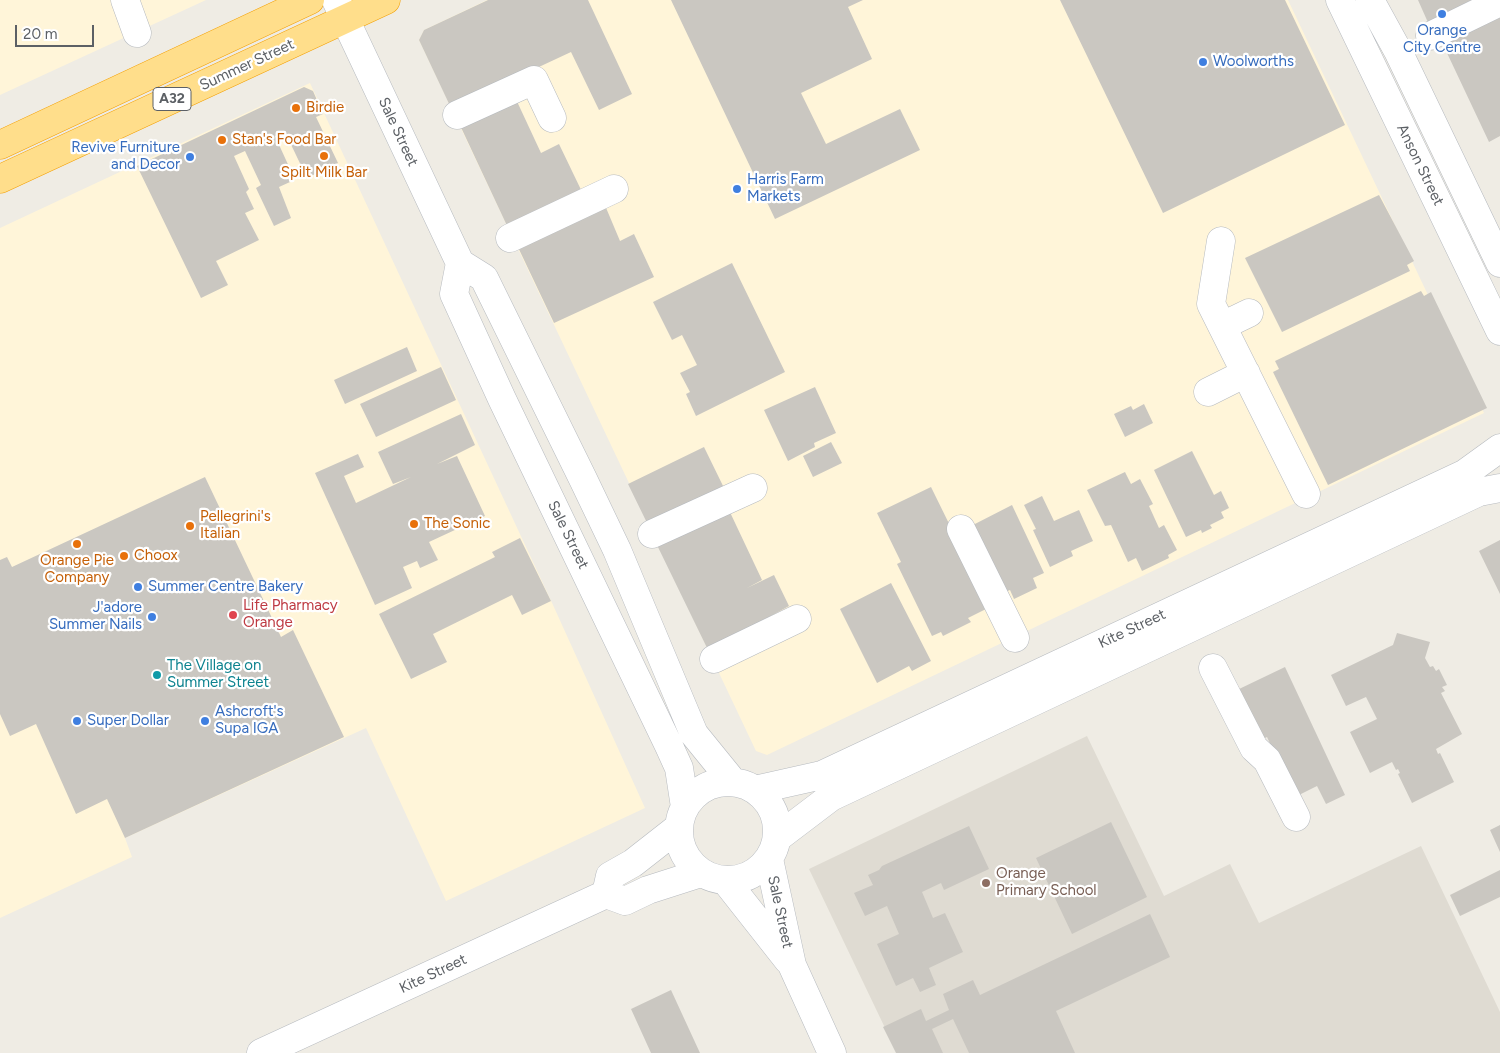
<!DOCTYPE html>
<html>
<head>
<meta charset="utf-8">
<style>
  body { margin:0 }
  #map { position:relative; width:1500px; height:1053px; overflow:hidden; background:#efece4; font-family:Figtree,sans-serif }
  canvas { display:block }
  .scale { position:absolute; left:15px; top:25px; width:79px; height:22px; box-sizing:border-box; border:2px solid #5c6065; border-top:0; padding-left:6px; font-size:15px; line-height:18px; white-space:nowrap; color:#5c6065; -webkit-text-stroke:4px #fff; paint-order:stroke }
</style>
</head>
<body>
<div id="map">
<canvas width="1500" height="1053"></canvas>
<div class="scale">20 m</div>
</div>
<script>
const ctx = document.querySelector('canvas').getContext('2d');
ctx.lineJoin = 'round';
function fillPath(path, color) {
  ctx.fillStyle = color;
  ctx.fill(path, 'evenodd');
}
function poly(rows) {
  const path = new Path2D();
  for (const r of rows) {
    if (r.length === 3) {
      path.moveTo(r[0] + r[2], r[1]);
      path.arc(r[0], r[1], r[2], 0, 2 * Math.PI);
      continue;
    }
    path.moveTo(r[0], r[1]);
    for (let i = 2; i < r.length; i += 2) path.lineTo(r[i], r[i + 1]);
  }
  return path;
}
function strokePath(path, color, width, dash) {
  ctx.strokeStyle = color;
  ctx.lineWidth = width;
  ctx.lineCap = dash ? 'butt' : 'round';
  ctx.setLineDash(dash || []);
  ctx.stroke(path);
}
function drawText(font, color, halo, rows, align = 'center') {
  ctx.font = font + ' Figtree,sans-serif';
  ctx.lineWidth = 4.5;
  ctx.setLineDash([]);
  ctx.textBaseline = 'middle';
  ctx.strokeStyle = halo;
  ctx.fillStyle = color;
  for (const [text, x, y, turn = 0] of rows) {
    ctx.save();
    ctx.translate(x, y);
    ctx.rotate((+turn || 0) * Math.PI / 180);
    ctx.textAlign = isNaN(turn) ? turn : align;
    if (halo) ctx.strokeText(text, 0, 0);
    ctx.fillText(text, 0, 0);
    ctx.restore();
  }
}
fillPath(poly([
  [0,0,206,0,0,95],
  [487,0,1288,0,1484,413,767,755,756,751,419,40,424,30],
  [310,83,553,605,645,808,446,901,366,728,125,838,132,857,0,918,0,228]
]), '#fff5d9');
fillPath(poly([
  [1087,736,1164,896,1230,864,1259,923,1421,846,1500,1012,1500,1053,897,1053,809,869]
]), '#dfdbd2');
fillPath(poly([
  [488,0,588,0,632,94,599,110,571,52,451,108,419,40,424,30],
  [671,0,863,0,848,7,872,59,801,93,826,144,900,109,920,150,775,219],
  [1060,0,1285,0,1345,125,1163,213],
  [1418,0,1489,0,1430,27],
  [1500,8,1500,136,1489,142,1439,36],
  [304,87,313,91,323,114,316,117,338,163,307,178,285,132,275,136,291,171,286,173,290,182,279,187,291,218,274,226,256,188,261,185,245,151,234,156,249,189,246,192,254,209,245,213,259,240,216,261,228,285,201,298,137,166],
  [514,95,541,153,559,144,584,196,509,230,458,121],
  [1379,195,1414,261,1407,265,1410,271,1282,332,1245,258],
  [604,203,620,241,634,234,654,277,554,323,516,243],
  [732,263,785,372,696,416,686,394,690,392,680,373,697,365,682,335,672,340,653,302],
  [1421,291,1424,296,1431,292,1487,408,1328,485,1273,372,1279,369,1275,361],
  [407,347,417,371,345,404,334,380],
  [441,367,456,400,376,437,360,404],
  [815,387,836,433,814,443,815,447,788,461,764,410],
  [1144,404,1153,423,1125,437,1114,414,1131,406,1133,410],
  [461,414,475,445,437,464,457,456,485,516,429,542,438,560,420,568,417,561,403,567,412,588,375,605,315,473,358,454,364,467,344,476,356,503,411,477,393,484,378,452],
  [831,442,842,463,813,477,803,456],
  [704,447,725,490,649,527,628,484],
  [1192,451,1214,495,1221,491,1229,508,1221,512,1224,518,1210,525,1212,528,1202,533,1201,530,1186,537,1154,470],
  [1125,472,1131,484,1140,479,1153,504,1149,506,1159,528,1164,525,1177,550,1168,555,1169,558,1142,571,1136,558,1128,562,1111,525,1105,526,1087,490],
  [205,477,281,637,293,630,344,737,125,838,107,799,76,814,36,724,10,736,0,714,0,560,7,557,12,567],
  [931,487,990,607,968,618,971,622,943,636,941,632,932,636,897,564,901,562,877,513],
  [1042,496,1054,521,1079,510,1093,541,1071,551,1073,556,1050,567,1033,530,1036,529,1024,505],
  [1012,505,1044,573,1033,578,1037,588,1014,599,1010,590,998,595,971,526],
  [728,508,762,580,747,588,774,575,789,606,769,617,772,622,709,652,656,543],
  [520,538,551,601,522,615,512,595,433,634,447,662,411,679,379,614,495,557,492,552],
  [1500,540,1500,594,1479,551],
  [891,583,931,661,912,671,909,666,877,683,840,609],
  [1397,633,1430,642,1425,658,1430,667,1433,666,1436,671,1439,669,1447,685,1442,687,1445,691,1441,693,1462,734,1436,749,1438,754,1440,753,1454,782,1412,803,1398,774,1400,773,1398,769,1396,770,1392,762,1370,773,1350,732,1377,719,1366,697,1346,706,1331,675,1393,645],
  [1285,667,1345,795,1326,804,1317,786,1295,797,1267,737,1261,740,1237,690],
  [1111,822,1147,897,1072,934,1036,858],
  [1500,825,1500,852,1490,830],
  [969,826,989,869,944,890,941,883,922,892,933,918,945,913,963,952,929,968,936,985,920,992,913,978,896,986,877,944,899,934,887,906,865,916,854,893,873,885,868,875,879,870,882,866],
  [1500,870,1500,897,1460,916,1450,895],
  [1150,914,1170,957,1056,1011,1075,1053,969,1053,953,1019,932,1029,943,1053,896,1053,883,1027,921,1009,926,1021,949,1010,943,994,973,980,980,995],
  [671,990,700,1053,651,1053,631,1009]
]), '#cac7c1');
const minor = poly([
  [125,0,137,33],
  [336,0,460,263,484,278,583,479,617,550,694,734,733,782],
  [1340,0,1500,331],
  [1370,0,1398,51,1500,263],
  [1430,36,1500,2],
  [457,115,534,80,552,118],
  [510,238,614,189],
  [1221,241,1211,304,1306,494],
  [460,263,454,294,502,399,669,746,679,768,685,807],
  [1222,326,1249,313],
  [1208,392,1246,373],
  [961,529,1015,638],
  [652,534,753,488],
  [714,659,797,619],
  [1213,668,1254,748,1267,760,1296,817],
  [728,831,49],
  [755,790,822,775,1464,474,1500,448],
  [777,838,831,797,1479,492,1500,488],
  [769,859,792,965,832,1053],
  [725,880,788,960],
  [606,894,610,876,633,863,679,827],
  [261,1053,606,894,625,901,648,890,701,873]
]);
const highway = poly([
  [0,145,310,0],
  [0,179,386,0]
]);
strokePath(minor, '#b6babf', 29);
strokePath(highway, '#f39f00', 29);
strokePath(minor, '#fff', 28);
strokePath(highway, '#ffde8b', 28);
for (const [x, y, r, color] of [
  [1442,14,5,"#3f7fe0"],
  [1203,62,5,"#3f7fe0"],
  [296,108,5,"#e8710a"],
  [222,140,5,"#e8710a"],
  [324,156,5,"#e8710a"],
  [190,157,5,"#3f7fe0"],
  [737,189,5,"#3f7fe0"],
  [414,524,5,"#e8710a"],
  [190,526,5,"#e8710a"],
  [77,544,5,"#e8710a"],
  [124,556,5,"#e8710a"],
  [138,587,5,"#3f7fe0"],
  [233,615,5,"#e0444e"],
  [152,617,5,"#3f7fe0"],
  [157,675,5,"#0f9aa8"],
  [77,721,5,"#3f7fe0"],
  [205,721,5,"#3f7fe0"],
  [986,883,5,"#8d6e63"]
]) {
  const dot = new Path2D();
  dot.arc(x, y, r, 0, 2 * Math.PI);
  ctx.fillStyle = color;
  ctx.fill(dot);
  strokePath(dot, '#fff', 2);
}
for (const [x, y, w] of [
  [172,99,38]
]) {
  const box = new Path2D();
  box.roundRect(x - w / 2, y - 11.5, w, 23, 4);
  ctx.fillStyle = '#fff';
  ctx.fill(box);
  strokePath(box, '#5c6065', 1);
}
drawText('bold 14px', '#5c6065', null, [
  ["A32",172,99]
]);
drawText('15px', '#366cbe', '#fff', [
  ["Orange",1442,31,"center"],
  ["City Centre",1442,48,"center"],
  ["Woolworths",1213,62],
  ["Revive Furniture",180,148,"right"],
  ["and Decor",180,165,"right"],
  ["Harris Farm",747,180],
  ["Markets",747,197],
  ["Summer Centre Bakery",148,587],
  ["J'adore",142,608,"right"],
  ["Summer Nails",142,625,"right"],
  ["Ashcroft's",215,712],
  ["Supa IGA",215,729],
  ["Super Dollar",87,721]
], 'left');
drawText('15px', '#5c6065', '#fff', [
  ["Summer Street",247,65,-25],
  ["Sale Street",398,132,65],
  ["Anson Street",1420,165,64],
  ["Sale Street",568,535,64],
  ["Kite Street",1132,629,-25],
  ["Sale Street",780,912,78],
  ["Kite Street",433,974,-25]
]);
drawText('15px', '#c56008', '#fff', [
  ["Birdie",306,108],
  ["Stan's Food Bar",232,140],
  ["Spilt Milk Bar",324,173,"center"],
  ["Pellegrini's",200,517],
  ["Italian",200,534],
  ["The Sonic",424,524],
  ["Choox",134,556],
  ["Orange Pie",77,561,"center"],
  ["Company",77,578,"center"]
], 'left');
drawText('15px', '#be3a42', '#fff', [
  ["Life Pharmacy",243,606],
  ["Orange",243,623]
], 'left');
drawText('15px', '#0d838f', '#fff', [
  ["The Village on",167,666],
  ["Summer Street",167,683]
], 'left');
drawText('15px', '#785e54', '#fff', [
  ["Orange",996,874],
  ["Primary School",996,891]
], 'left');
</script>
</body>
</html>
